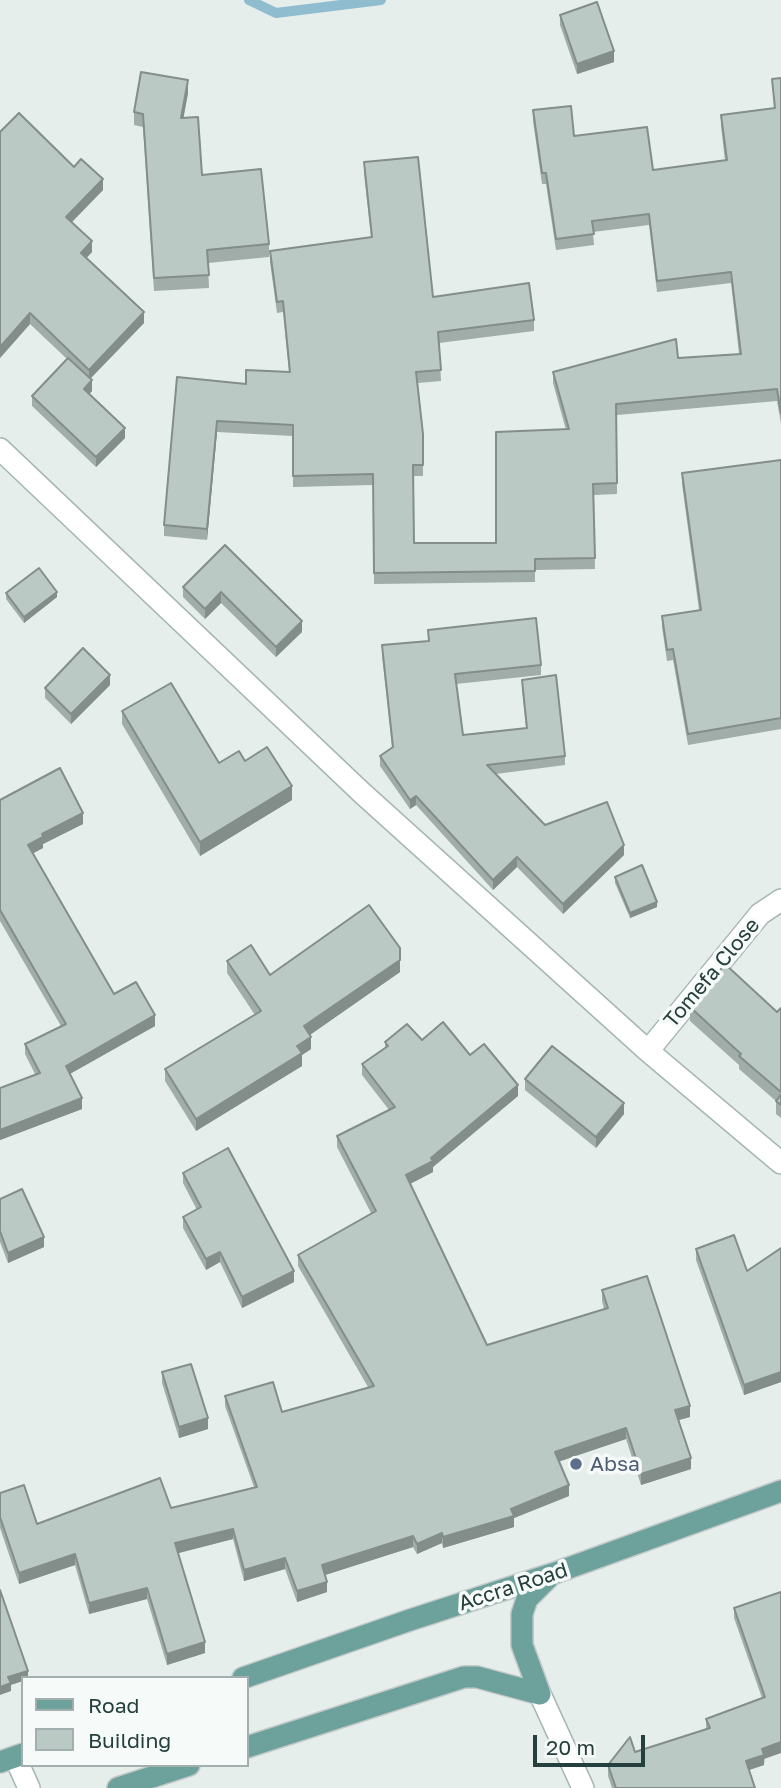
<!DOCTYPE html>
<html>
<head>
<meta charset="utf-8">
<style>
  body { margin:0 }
  #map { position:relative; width:781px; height:1788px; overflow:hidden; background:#e5eeeb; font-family:"Golos Text",sans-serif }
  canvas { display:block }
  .legend { position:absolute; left:21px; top:1676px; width:228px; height:91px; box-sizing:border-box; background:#f6faf9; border:2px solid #a2afae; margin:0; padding:9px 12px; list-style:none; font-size:21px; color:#253f3d }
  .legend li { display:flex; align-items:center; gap:14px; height:35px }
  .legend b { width:35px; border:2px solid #a2afae }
  .scale { position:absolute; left:533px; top:1735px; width:112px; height:32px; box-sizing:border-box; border:4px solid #253f3d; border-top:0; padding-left:9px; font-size:21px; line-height:24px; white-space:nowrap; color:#253f3d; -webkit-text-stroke:5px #f6faf9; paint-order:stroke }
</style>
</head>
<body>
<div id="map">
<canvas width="781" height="1788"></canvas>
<ul class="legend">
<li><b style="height:9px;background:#6ca19c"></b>Road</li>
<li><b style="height:19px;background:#bbc9c5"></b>Building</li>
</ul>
<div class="scale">20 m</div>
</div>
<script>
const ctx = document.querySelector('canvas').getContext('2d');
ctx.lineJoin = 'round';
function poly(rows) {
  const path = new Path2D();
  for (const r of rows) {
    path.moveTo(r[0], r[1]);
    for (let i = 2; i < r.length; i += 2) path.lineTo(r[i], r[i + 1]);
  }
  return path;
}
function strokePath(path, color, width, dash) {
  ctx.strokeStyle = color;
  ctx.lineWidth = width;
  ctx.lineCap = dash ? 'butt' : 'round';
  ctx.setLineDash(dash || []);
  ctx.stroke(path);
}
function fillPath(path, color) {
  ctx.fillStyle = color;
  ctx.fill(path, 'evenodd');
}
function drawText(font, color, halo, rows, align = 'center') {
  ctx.font = font + ' "Golos Text",sans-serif';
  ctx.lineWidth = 7;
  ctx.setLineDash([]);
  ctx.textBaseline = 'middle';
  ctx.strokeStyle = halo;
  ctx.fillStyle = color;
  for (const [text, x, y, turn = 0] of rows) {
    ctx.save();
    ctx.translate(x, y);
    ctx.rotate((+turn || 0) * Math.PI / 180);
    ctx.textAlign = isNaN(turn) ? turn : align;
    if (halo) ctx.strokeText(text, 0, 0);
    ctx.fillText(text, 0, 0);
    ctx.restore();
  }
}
strokePath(poly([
  [249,0,276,13,381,0]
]), '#90bcd0', 10);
const minor = poly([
  [0,449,361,792,648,1051,781,1163],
  [648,1051,760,914,781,900],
  [540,1694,583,1788],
  [15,1757,29,1788]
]);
const major = poly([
  [243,1678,410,1620,552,1574,781,1491],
  [540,1694,522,1645,522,1614,527,1599,548,1578],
  [247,1747,464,1677,477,1677,540,1694],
  [0,1762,23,1754],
  [118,1788,189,1765]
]);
strokePath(minor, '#a8b6b3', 24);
strokePath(major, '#c2c9c9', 24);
strokePath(minor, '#fff', 21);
strokePath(major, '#6ca19c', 21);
fillPath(poly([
  [560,15,614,62,577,74,560,25],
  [781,78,781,424,777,401,617,415,617,494,594,495,595,569,535,570,535,582,374,584,373,485,293,487,293,436,217,432,207,540,164,536,164,525,177,377,246,384,289,372,283,312,277,313,270,262,270,251,371,237,364,173,364,162,433,297,534,320,534,331,439,343,441,381,418,383,423,434,423,476,414,476,414,543,496,543,566,430,553,383,553,372,678,358,739,354,731,283,657,292,649,225,593,232,594,245,556,250,546,184,542,184,533,121,533,110,574,136,653,170,725,161,721,126,721,115,774,108,772,79],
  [188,93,183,118,202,175,269,244,269,257,208,263,209,288,154,291,143,127,134,125,134,112],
  [74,167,103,190,72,222,92,252,86,258,144,323,90,379,92,391,89,394,125,438,96,467,32,406,32,396,67,359,30,324,0,358],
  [781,460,781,729,688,745,673,660,667,661,662,627,662,616,699,610,682,484,682,473],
  [225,545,302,632,276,657,221,603,205,619,183,597,183,587],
  [6,593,57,597,24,623,6,599],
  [428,630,541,665,541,675,456,684,463,735,526,728,522,689,522,680,565,756,565,765,496,774,545,825,624,855,563,914,517,867,493,890,416,805,410,809,380,766,380,756,392,747,382,655,382,645,428,641],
  [110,685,71,724,45,698,45,688],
  [122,711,219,763,245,761,292,800,200,856,122,724],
  [0,800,83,824,43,844,43,848,33,853,114,994,155,1026,70,1074,82,1109,0,1140,0,1088,35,1074,25,1054,25,1044,61,1026,0,921],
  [615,877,657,907,630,918,615,883],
  [227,961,270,975,400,972,310,1035,311,1049,302,1055,302,1066,196,1131,165,1081,165,1069,255,1015,227,973],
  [690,1007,777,1012,781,1008,781,1118,776,1114,776,1101,739,1069,739,1065,690,1021],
  [422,1040,470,1055,518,1096,433,1167,433,1172,410,1184,487,1345,604,1309,602,1301,602,1290,690,1417,679,1420,691,1469,641,1485,626,1439,559,1461,569,1496,514,1518,514,1527,443,1548,442,1543,417,1554,413,1547,325,1575,327,1592,297,1602,285,1569,244,1581,233,1539,178,1553,205,1653,167,1665,147,1599,89,1614,75,1565,19,1584,0,1528,0,1493,37,1524,171,1508,254,1487,225,1406,225,1396,282,1412,368,1387,298,1266,298,1255,371,1213,337,1147,337,1136,389,1110,362,1075,362,1064,385,1048,385,1042],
  [525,1079,624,1114,596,1148,525,1090],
  [183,1173,294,1282,242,1308,220,1262,206,1270,183,1228,183,1217,197,1210,183,1183],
  [0,1199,44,1247,8,1263,0,1242],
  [781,1248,781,1382,744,1395,696,1260,696,1249,747,1271],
  [162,1372,208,1429,179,1438,162,1383],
  [781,1592,764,1765,749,1770,755,1788,612,1788,608,1776,608,1765,635,1752,706,1729,706,1719,762,1698,734,1618,734,1608]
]), '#a1ada9');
fillPath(poly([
  [614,51,614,62,577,74,577,64],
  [188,80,188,93,181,132,181,118],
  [103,179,103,190,66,228,66,217],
  [92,241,92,252,81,264,81,253],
  [144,312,144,323,89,380,89,370],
  [30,313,30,324,0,358,0,347],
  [92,380,92,391,84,400,84,389],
  [217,421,217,432,207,540,207,529],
  [125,428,125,438,96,467,96,457],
  [57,592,57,597,24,623,24,617],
  [221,592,221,603,205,619,205,609],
  [302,621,302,632,276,657,276,647],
  [110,675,110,685,71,724,71,714],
  [292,786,292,800,200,856,200,842],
  [416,796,416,805,410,809,410,800],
  [83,813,83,824,43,844,43,848,28,856,28,845,42,834],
  [624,845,624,855,563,914,563,904],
  [517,857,517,867,493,890,493,880],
  [657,902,657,907,630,918,630,913],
  [400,960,400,972,304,1039,304,1026],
  [155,1015,155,1026,66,1076,66,1066],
  [311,1037,311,1049,302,1055,302,1066,196,1131,196,1119],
  [518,1085,518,1096,433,1167,433,1172,406,1186,406,1175,431,1158],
  [82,1098,82,1109,0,1140,0,1130],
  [624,1103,624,1114,596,1148,596,1137],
  [44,1237,44,1247,8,1263,8,1253],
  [220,1252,220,1262,206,1270,206,1259],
  [294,1271,294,1282,242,1308,242,1297],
  [781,1372,781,1382,744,1395,744,1385],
  [690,1406,690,1417,675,1421,675,1410],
  [208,1418,208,1429,179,1438,179,1427],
  [626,1428,626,1439,555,1463,555,1452],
  [691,1458,691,1469,641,1485,641,1474],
  [569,1485,569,1496,514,1518,514,1527,443,1548,443,1537],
  [233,1529,233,1539,175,1554,175,1543],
  [442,1533,442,1543,417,1554,417,1544],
  [413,1536,413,1547,322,1576,322,1565],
  [75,1554,75,1565,19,1584,19,1573],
  [285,1558,285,1569,244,1581,244,1570],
  [327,1582,327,1592,297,1602,297,1591],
  [147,1588,147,1599,89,1614,89,1603],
  [205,1642,205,1653,167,1665,167,1654],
  [28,1671,28,1678,23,1678,23,1681,11,1685,11,1691,0,1695,0,1687,8,1677],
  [781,1742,781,1753,764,1759,764,1765,746,1771,746,1761,762,1749]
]), '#838d8a');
const building = poly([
  [597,2,614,51,577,64,560,15,597,2],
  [141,72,188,80,181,118,198,117,202,175,261,169,269,244,207,250,209,275,154,278,143,114,134,112,141,72],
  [781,78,781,413,777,389,616,404,617,483,593,484,595,558,535,559,535,571,374,573,373,474,293,476,293,425,217,421,207,529,164,525,177,377,246,384,246,370,290,372,283,301,277,302,270,251,372,237,364,162,418,157,433,297,529,283,534,320,438,332,441,370,416,372,423,434,423,465,413,465,414,543,496,543,496,432,569,429,553,372,676,339,678,358,741,354,731,272,657,281,649,214,592,221,594,234,556,239,546,173,542,173,533,110,571,106,574,136,647,127,653,170,727,160,721,115,775,108,772,79,781,78],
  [19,113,74,167,81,159,103,179,66,217,92,241,81,253,144,312,89,370,30,313,0,347,0,132,19,113],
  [68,358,92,380,84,389,125,428,96,457,32,396,68,358],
  [781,460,781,718,688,734,673,649,667,650,662,616,701,610,682,473,781,460],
  [225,545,302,621,276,647,221,592,205,609,183,587,225,545],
  [39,568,57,592,24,617,6,593,39,568],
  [536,618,541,665,455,674,463,735,527,728,522,680,556,675,565,756,487,765,545,825,607,802,624,845,563,904,517,857,493,880,416,796,410,800,380,756,393,747,382,645,429,641,428,630,536,618],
  [83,648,110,675,71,714,45,688,83,648],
  [171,683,219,763,239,751,245,761,267,747,292,786,200,842,122,711,171,683],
  [60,768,83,813,42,834,43,837,28,845,114,994,136,982,155,1015,66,1066,82,1098,0,1130,0,1088,40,1073,25,1044,66,1024,0,910,0,800,60,768],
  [642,865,657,902,630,913,615,877,642,865],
  [369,905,400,948,400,960,304,1026,311,1037,297,1046,302,1053,196,1119,165,1069,261,1011,227,961,251,945,270,975,369,905],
  [725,964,777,1012,781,1008,781,1092,739,1056,741,1054,690,1007,725,964],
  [443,1022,470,1055,484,1044,518,1085,431,1158,433,1161,406,1175,487,1345,608,1308,602,1290,647,1276,690,1406,675,1410,691,1458,641,1474,626,1428,555,1452,569,1485,511,1509,514,1516,443,1537,442,1533,417,1544,413,1536,322,1565,327,1582,297,1591,285,1558,244,1570,233,1529,175,1543,205,1642,167,1654,147,1588,89,1603,75,1554,19,1573,0,1517,0,1493,24,1485,37,1524,160,1478,171,1508,257,1487,225,1396,273,1382,282,1412,374,1386,298,1255,376,1211,337,1136,395,1107,362,1064,388,1046,385,1042,407,1024,422,1040,443,1022],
  [552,1046,624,1103,596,1137,525,1079,552,1046],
  [781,1095,781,1105,776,1101,781,1095],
  [228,1148,294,1271,242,1297,220,1252,206,1259,183,1217,201,1207,183,1173,228,1148],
  [22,1189,44,1237,8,1253,0,1231,0,1199,22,1189],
  [734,1235,747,1271,781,1248,781,1372,744,1385,696,1249,734,1235],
  [191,1364,208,1418,179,1427,162,1372,191,1364],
  [0,1590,28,1671,8,1677,11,1683,0,1687,0,1590],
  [781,1592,781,1742,762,1749,764,1755,746,1761,755,1788,616,1788,608,1765,630,1737,635,1752,710,1728,706,1719,765,1697,734,1608,781,1592]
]);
fillPath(building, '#bbc9c5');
strokePath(building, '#838d8a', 2);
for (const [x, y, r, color] of [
  [576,1464,7,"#5c6f8a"]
]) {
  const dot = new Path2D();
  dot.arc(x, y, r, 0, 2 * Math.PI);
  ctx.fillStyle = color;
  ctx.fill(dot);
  strokePath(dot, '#f6faf9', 2.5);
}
drawText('21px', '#253f3d', '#f6faf9', [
  ["Tomefa Close",712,973,-50],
  ["Accra Road",513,1587,-18]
]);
drawText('21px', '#4e5e75', '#f6faf9', [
  ["Absa",590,1464]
], 'left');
</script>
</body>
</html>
